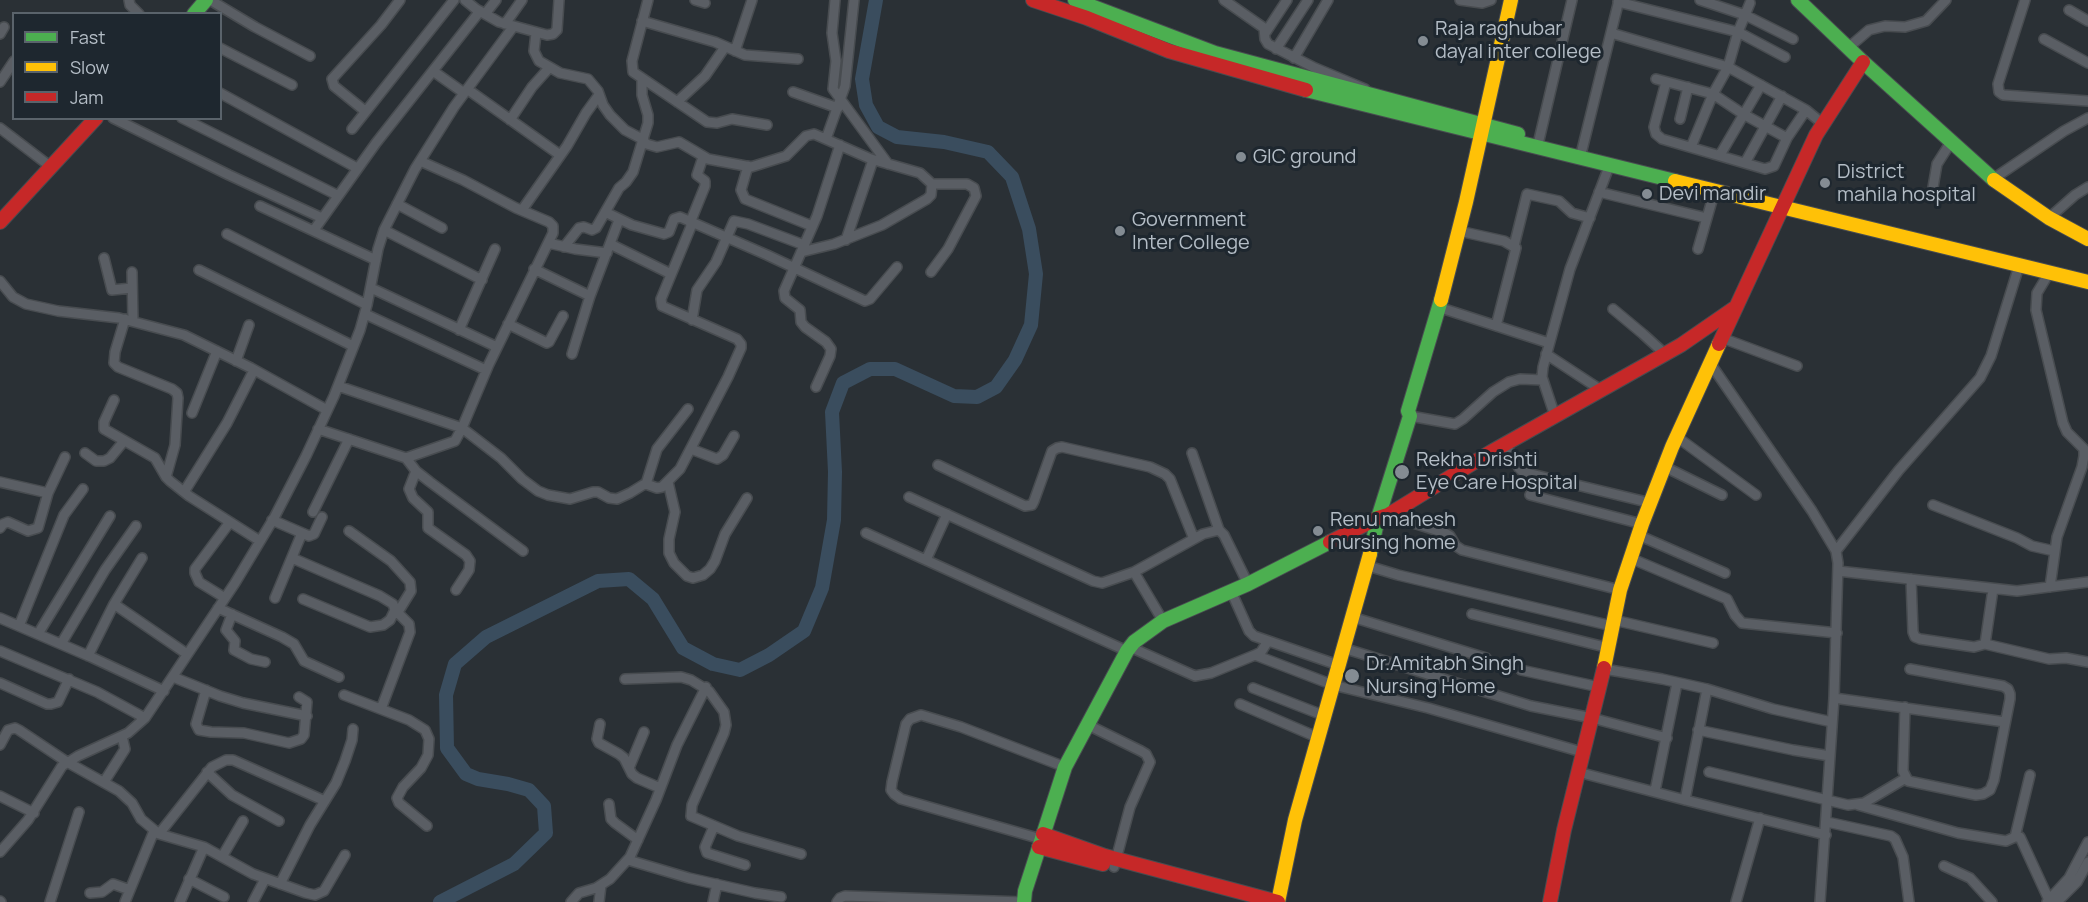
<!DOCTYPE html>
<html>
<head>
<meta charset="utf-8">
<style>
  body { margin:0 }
  #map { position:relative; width:2088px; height:902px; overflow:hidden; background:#2a3035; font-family:Manrope,sans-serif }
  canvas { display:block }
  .legend { position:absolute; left:12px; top:12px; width:210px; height:108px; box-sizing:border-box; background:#1e272f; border:2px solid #5a636b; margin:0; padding:8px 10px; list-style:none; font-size:18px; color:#b4bdc6 }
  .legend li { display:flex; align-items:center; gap:12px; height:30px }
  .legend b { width:30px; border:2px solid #5a636b }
</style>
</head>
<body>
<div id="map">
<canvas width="2088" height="902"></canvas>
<ul class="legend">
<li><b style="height:8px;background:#4caf50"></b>Fast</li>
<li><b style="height:8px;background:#ffc107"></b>Slow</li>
<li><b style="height:8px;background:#c62828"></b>Jam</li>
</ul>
</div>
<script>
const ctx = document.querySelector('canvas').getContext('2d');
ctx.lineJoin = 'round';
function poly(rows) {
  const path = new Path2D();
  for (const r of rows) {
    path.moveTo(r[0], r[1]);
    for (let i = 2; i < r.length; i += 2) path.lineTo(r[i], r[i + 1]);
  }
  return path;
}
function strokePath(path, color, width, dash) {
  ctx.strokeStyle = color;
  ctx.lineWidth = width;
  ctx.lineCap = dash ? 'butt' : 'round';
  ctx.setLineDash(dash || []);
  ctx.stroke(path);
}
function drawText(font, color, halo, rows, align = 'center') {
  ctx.font = font + ' Manrope,sans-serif';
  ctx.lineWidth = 6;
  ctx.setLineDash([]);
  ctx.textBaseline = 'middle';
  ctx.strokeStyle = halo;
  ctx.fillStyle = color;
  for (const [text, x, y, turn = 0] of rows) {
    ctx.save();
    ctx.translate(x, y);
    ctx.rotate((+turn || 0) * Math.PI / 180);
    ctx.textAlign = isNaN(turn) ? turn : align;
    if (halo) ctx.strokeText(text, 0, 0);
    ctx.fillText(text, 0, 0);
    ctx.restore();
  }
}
strokePath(poly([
  [440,902,514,864,546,833,544,806,529,790,508,784,478,779,466,774,447,748,446,695,455,664,486,637,598,581,629,579,653,599,683,648,713,664,740,670,769,655,804,631,822,588,834,520,835,472,832,412,843,383,870,369,895,369,954,396,977,397,996,387,1015,360,1031,325,1036,274,1029,229,1012,177,988,152,944,142,897,137,878,127,866,105,862,79,876,0]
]), '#3a4d5e', 14);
const street = poly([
  [129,0,130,5,139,14],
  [210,0,255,27,310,56],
  [465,0,476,9,499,22,547,35,553,34,557,30,559,0],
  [648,0,632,61,633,72,707,122,717,123,732,119,767,125],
  [695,0,705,3],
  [835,0,832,33,836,61,833,89,888,164],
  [1224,0,1264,28,1265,39,1268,44,1315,68,1365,89],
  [1460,0,1482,3,1491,0],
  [1700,0,1745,15,1793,39],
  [2025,0,1998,84,1999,92,2003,95,2088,101],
  [1618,2,1738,32,1785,57],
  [2069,10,2088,21],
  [485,14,496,0],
  [642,21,715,42,745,55,798,59],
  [505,24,522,0],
  [1266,32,1287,0],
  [536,33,534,51,539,61,560,73,588,79,598,91,603,105,610,115,625,130,644,140],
  [1611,33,1728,67,1806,110,1823,124],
  [0,34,4,27],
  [2044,39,2088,63],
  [220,48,292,85],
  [1848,48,1869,30,1885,26,1905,27,1926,21,1946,0],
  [1276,49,1308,0],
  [735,51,752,0],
  [1294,58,1328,0],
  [433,71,464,93],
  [1656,79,1713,94,1743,114,1787,138],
  [0,82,14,61],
  [1666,82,1654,127,1656,134,1662,139,1765,169,1774,166,1787,138,1806,110],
  [467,89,560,155],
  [793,92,838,108],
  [220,93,357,168],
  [677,102,705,76,725,47],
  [365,111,334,86,332,79,381,25,400,0],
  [113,118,229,175,322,218],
  [182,118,337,195],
  [1680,119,1688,87],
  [510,120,532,87,549,68],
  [0,128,51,167],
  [352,129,454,0],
  [826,139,845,86,854,0],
  [1539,140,1572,0],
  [643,143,657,147,679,142,708,159,751,167,786,156,806,136,814,134,871,159,920,173,932,184,931,195,927,199,882,225,834,244,801,252],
  [1691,147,1713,94,1728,67,1738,32,1750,3],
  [1582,150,1619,0],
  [1720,155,1761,85],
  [1745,163,1782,96],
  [748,166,741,190,745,199,812,226],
  [1993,179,2064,131,2088,118],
  [1599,192,1707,218],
  [1932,193,1937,164,1951,142],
  [397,204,442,228],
  [260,206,376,260],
  [522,210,567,146,586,113,599,95],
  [605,212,632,225,664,234,669,232,674,219,680,217,767,255,865,301,870,299,897,267],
  [2049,218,2075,195,2088,187],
  [690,223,705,186,705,181,697,175,703,157],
  [314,230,376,143,480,11],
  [384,230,482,280],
  [1459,231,1504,241,1516,248,1496,326],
  [227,234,367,305],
  [846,240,873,160],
  [548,243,575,249,607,253],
  [610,244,671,274],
  [1514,246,1527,194,1559,201,1572,213,1590,218],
  [564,247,579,228,584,227,592,230,596,228,619,188,626,182,633,172,648,123,648,115,642,95,642,79],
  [1698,249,1715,190],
  [104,258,112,290,132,288],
  [534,269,590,296],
  [199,270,353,346],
  [132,272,133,321],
  [931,272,948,249,976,196,974,188,967,184,932,184],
  [2049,273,2037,293,2036,310,2063,423,2067,432,2084,449,2084,456,2082,467,2057,537,2050,587],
  [0,281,13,297,26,304,58,311,119,318,184,335,251,368,327,410],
  [371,288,497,347],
  [1438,307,1549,343],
  [1613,309,1643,334,1665,354],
  [365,314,486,370],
  [125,319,115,352,114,363,118,367,172,389,177,393,178,398,175,445,166,477],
  [692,320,697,290,716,262,734,221,748,224,804,245],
  [508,324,547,343,549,342,563,316],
  [459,330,495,249],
  [1722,338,1797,366],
  [572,354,590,296,619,220],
  [1546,354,1601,390],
  [236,361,249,325],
  [1710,363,1812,511,1836,551,1838,563,1834,698,1820,902],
  [338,386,462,428,501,458,522,479,538,491,548,495,570,499,593,492,598,492,609,498,617,499,630,493,643,485,646,484,657,488,662,487,680,469,728,377,741,348,741,344,737,339,662,306,661,299,692,224],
  [816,387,830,356,831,349,826,342,805,327,801,322,800,310,785,298,784,291,817,216,840,145],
  [114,400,104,422,104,429,155,458,166,477,170,481,189,496,260,541],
  [192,413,217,351],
  [1410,416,1455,424,1463,419,1493,392,1509,382,1520,379,1543,380],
  [1555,416,1542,377,1543,367,1570,269,1610,164],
  [318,429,406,458,455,441,462,428,489,364,553,233,553,226,549,222,516,208,463,180,420,161],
  [1677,437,1756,495],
  [1505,444,1519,468,1523,472,1651,503],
  [691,449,717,459,723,455,734,436],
  [85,453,96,461,104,461,110,458,124,441],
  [1192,453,1219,530],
  [406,458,416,471,430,482,523,551],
  [938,465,1025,506,1032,505,1034,501,1052,451,1057,448,1062,447,1150,467,1165,474,1170,479,1194,539],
  [1665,467,1722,495],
  [416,471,409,489,413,498,428,512,428,528,466,555,470,561,469,570,456,590],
  [0,482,48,493],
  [668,482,675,512,669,539,669,553,674,563,687,576,693,578,703,575,710,569,715,561,725,534,747,498],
  [646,484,657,449,688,409],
  [184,492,227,423,254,370],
  [1530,495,1642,524],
  [909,497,1093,581,1102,583,1134,572,1203,534,1219,530,1224,535,1248,584],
  [1933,505,2017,538,2032,546,2054,551],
  [313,512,349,439],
  [1388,515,1445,533,1450,536,1456,546,1462,550,1620,590],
  [272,520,309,536,314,534,322,517],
  [0,528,3,524,8,522,28,531,38,528,48,493,65,457],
  [349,531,391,561,410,582,411,591,398,612],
  [866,533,1127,651],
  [1638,535,1725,573],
  [1836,551,1899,470,1980,378,1991,356,2019,266],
  [292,558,380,596,393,604,395,610,390,620,383,625,370,627,303,599],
  [1630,558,1727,599,1735,615,1742,623,1837,633],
  [926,560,947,514],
  [1368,566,1398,575,1612,626],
  [1838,571,2017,591,2088,582],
  [1134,572,1163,621],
  [1911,579,1913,632,1915,637,1920,639,1974,647,1985,644,1993,589],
  [1231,591,1249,631,1254,636,1338,665],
  [225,598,199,582,195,573,195,569,230,522],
  [275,598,302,533],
  [114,604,187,654],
  [218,608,282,637,294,644,304,661,339,677],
  [232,614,226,630,235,641,234,650,251,659,265,662],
  [1472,614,1609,648],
  [1352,617,1486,658],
  [0,618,91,657,164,691],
  [1614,620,1713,643],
  [19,626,64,515,83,489],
  [38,634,110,516],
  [61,644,105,570,136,526],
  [1985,644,2049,659,2066,658,2088,662],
  [1130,647,1195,676,1211,673,1255,655,1261,652,1268,641],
  [1343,648,1531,706,1592,718,1667,738],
  [0,651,97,692,145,718],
  [1255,655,1333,685,1428,708,1582,752],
  [88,656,114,604,142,558],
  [1604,669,1662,679,1707,689,1773,709,1832,722],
  [1521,670,1599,687],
  [173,677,220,696,243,703,307,716],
  [625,679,681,677,691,680,709,691,724,712,726,725,724,733,692,805,691,816,738,836,801,854],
  [0,683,47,704,51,704,58,702,69,679],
  [1253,688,1325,716],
  [206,690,196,724,199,730,211,732,244,733,289,743,301,739,304,735,307,702,299,697],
  [344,695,409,720,425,730,429,739,428,755,421,768,403,787,397,798,399,803,427,826],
  [1834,698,2005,722],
  [1240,704,1319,738],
  [1905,707,1903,771,1908,781,1976,795,1983,794,1990,790,1994,780,2010,699,2010,694,2008,689,2003,686,1910,669],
  [381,709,410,632,409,624,395,610],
  [600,724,597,739,599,743,619,754,624,758,632,774,637,778,660,788],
  [1088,725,1141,751,1146,754,1150,762,1130,807,1114,867],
  [1698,730,1793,750,1830,756],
  [0,745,8,730,15,728,19,730,67,762,119,791,132,803,141,819,159,834,204,847,253,874,306,893,315,895,324,891,345,855],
  [629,768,644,732],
  [207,772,232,795,279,821],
  [1578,772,1685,800,1826,835],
  [1709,772,1848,805,1864,803,1906,778],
  [104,782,125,749,122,736],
  [1655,791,1677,683],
  [0,796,34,813],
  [1685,800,1707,689],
  [609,804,611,819,615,823,638,840],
  [1858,805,1958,833,2006,841,2015,837,2020,837,2049,900],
  [1827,822,1891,836,1895,839,1903,857,1909,902],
  [714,826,705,847,707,853,745,865],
  [159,834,212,767,226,760,233,760,325,801],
  [2015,837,2030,775],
  [1041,839,901,799,894,794,891,790,892,782,906,724,910,719,921,715,961,727,1065,767],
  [0,852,28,820,62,766,78,756,128,733,145,718,235,583,274,518,306,456,334,396,360,330,367,305,378,249,384,230,415,169,454,107,513,27],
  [222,857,243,821],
  [628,860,689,878,755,893,781,897],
  [1944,866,1970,878,1992,902],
  [189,879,224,897],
  [280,884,310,825,336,783,345,761,352,740,353,729],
  [90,893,102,892,113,884,130,890],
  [0,901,1,902],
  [50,902,79,812],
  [125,902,154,831],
  [180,902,204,847],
  [253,902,265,879],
  [571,902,579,893,596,888,610,879,630,857,656,800,677,745,706,687],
  [599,902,601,885],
  [713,902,717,884],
  [837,902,840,898,845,896,1023,902],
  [1736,902,1760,818],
  [2047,902,2069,878,2088,842],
  [2057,902,2077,882,2088,862]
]);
const fast = poly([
  [1075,0,1215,53,1518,134],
  [1798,0,1863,62,1994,180],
  [194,14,206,0],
  [1306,90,1675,181],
  [1370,554,1378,518,1410,416,1408,411,1441,300],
  [1024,902,1025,891,1065,767,1127,651,1134,642,1163,621,1248,584,1330,542]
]);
const slow = poly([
  [1994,180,2049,218,2088,239],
  [1675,181,2088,282],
  [1441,300,1466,202,1511,0],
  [1604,668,1620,590,1642,524,1672,447,1719,344],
  [1278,902,1295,820,1370,554]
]);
const jam = poly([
  [1033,0,1087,18,1169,51,1306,90],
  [0,222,96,118],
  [1719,344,1816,135,1863,62],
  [1330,542,1378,518,1388,515,1491,452,1681,345,1736,307],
  [1043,834,1105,856,1278,902],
  [1039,847,1103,864],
  [1550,902,1564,830,1604,668]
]);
strokePath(street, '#484c50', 12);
strokePath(fast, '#484c50', 16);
strokePath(slow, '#484c50', 16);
strokePath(jam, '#484c50', 16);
strokePath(street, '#5a5e64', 9);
strokePath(fast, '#4caf50', 14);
strokePath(slow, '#ffc107', 14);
strokePath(jam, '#c62828', 14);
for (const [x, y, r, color] of [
  [1423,41,6,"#848c93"],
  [1241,157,6,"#848c93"],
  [1825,183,6,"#848c93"],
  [1647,194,6,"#848c93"],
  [1120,231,6,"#848c93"],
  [1402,472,8,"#848c93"],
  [1318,531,6,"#848c93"],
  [1352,676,8,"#848c93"]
]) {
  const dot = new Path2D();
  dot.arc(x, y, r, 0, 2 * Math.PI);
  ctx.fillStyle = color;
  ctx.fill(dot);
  strokePath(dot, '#1e272f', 2);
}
drawText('20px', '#b4bdc6', '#1e272f', [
  ["Raja raghubar",1435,29],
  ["dayal inter college",1435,52],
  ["GIC ground",1253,157],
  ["District",1837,172],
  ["mahila hospital",1837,195],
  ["Devi mandir",1659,194],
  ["Government",1132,220],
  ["Inter College",1132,243],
  ["Rekha Drishti",1416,460],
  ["Eye Care Hospital",1416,483],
  ["Renu mahesh",1330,520],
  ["nursing home",1330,543],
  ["Dr.Amitabh Singh",1366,664],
  ["Nursing Home",1366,687]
], 'left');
</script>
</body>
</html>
